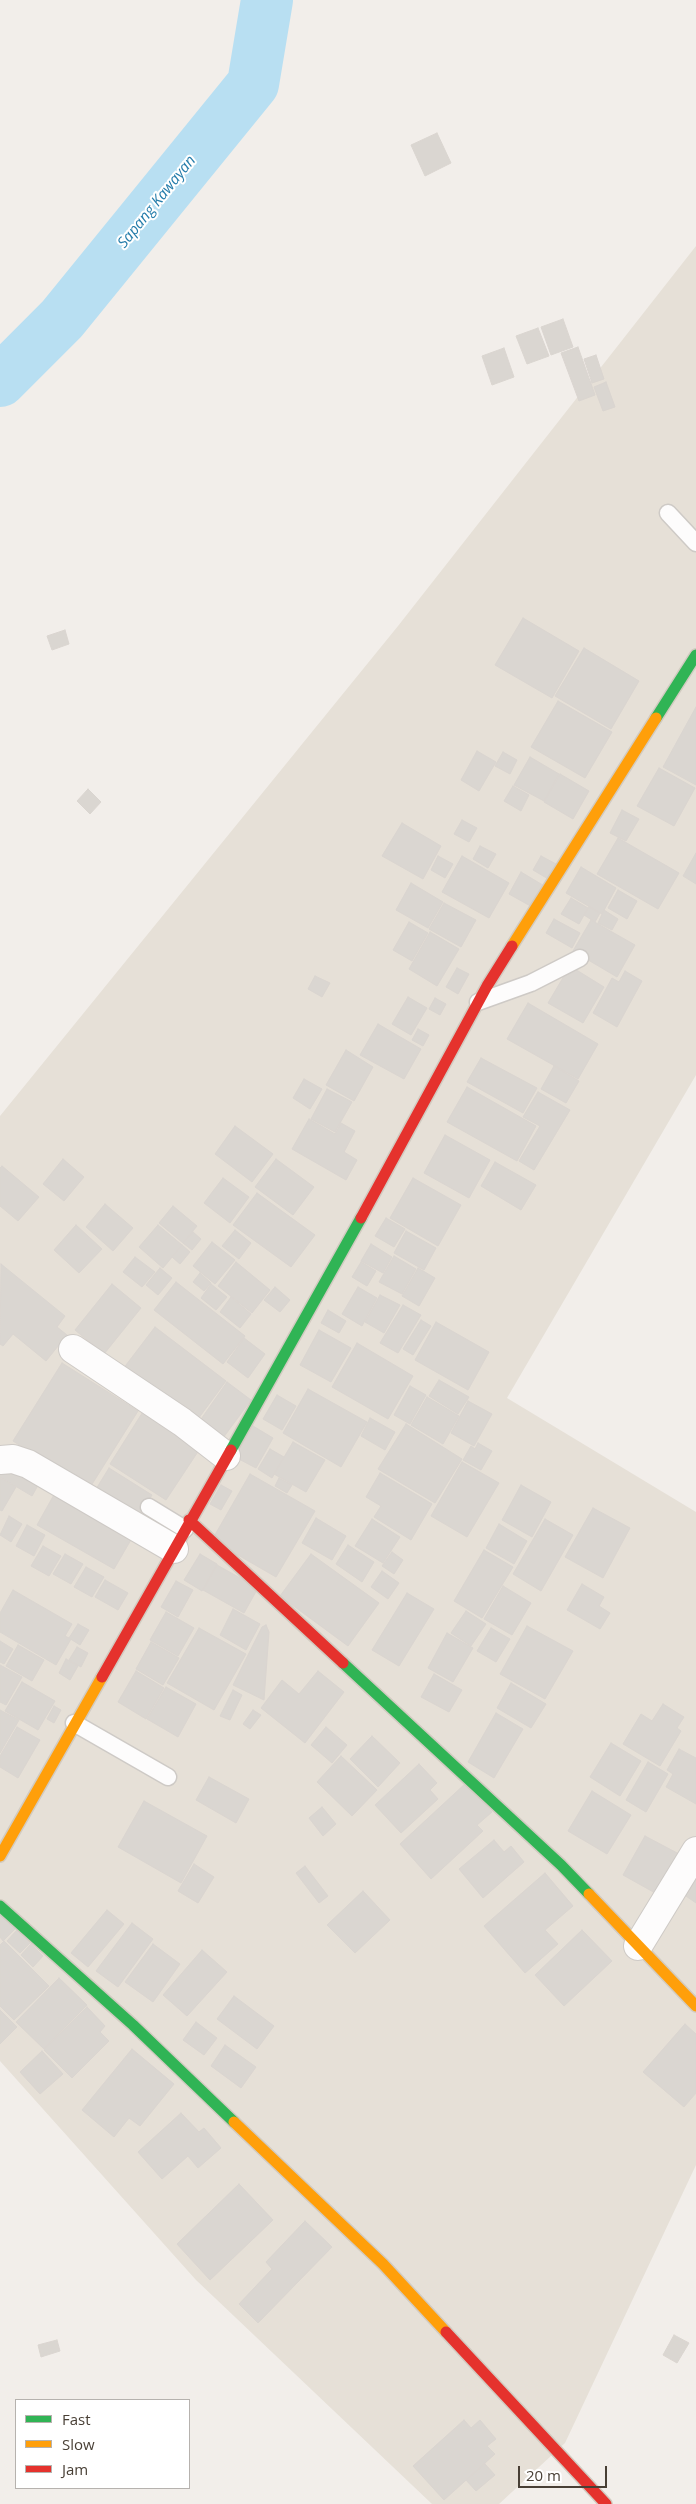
<!DOCTYPE html>
<html>
<head>
<meta charset="utf-8">
<style>
  body { margin:0 }
  #map { position:relative; width:696px; height:2504px; overflow:hidden; background:#f2eeea; font-family:"Open Sans",sans-serif }
  canvas { display:block }
  .legend { position:absolute; left:15px; top:2399px; width:175px; height:90px; box-sizing:border-box; background:#fff; border:1px solid #b6b2ae; margin:0; padding:6px 9px; list-style:none; font-size:15px; color:#483f35 }
  .legend li { display:flex; align-items:center; gap:10px; height:25px }
  .legend b { width:25px; border:1px solid #b6b2ae }
  .scale { position:absolute; left:518px; top:2466px; width:89px; height:22px; box-sizing:border-box; border:2px solid #483f35; border-top:0; padding-left:6px; font-size:15px; line-height:18px; white-space:nowrap; color:#483f35; -webkit-text-stroke:4px #fff; paint-order:stroke }
</style>
</head>
<body>
<div id="map">
<canvas width="696" height="2504"></canvas>
<ul class="legend">
<li><b style="height:6px;background:#30b455"></b>Fast</li>
<li><b style="height:6px;background:#ff9f0a"></b>Slow</li>
<li><b style="height:6px;background:#e5322d"></b>Jam</li>
</ul>
<div class="scale">20 m</div>
</div>
<script>
const ctx = document.querySelector('canvas').getContext('2d');
ctx.lineJoin = 'round';
function fillPath(path, color) {
  ctx.fillStyle = color;
  ctx.fill(path, 'evenodd');
}
function poly(rows) {
  const path = new Path2D();
  for (const r of rows) {
    path.moveTo(r[0], r[1]);
    for (let i = 2; i < r.length; i += 2) path.lineTo(r[i], r[i + 1]);
  }
  return path;
}
function strokePath(path, color, width, dash) {
  ctx.strokeStyle = color;
  ctx.lineWidth = width;
  ctx.lineCap = dash ? 'butt' : 'round';
  ctx.setLineDash(dash || []);
  ctx.stroke(path);
}
function drawText(font, color, halo, rows, align = 'center') {
  ctx.font = font + ' "Open Sans",sans-serif';
  ctx.lineWidth = 4;
  ctx.setLineDash([]);
  ctx.textBaseline = 'middle';
  ctx.strokeStyle = halo;
  ctx.fillStyle = color;
  for (const [text, x, y, turn = 0] of rows) {
    ctx.save();
    ctx.translate(x, y);
    ctx.rotate((+turn || 0) * Math.PI / 180);
    ctx.textAlign = isNaN(turn) ? turn : align;
    if (halo) ctx.strokeText(text, 0, 0);
    ctx.fillText(text, 0, 0);
    ctx.restore();
  }
}
fillPath(poly([
  [696,246,696,1075,507,1398,696,1512,696,2165,565,2443,499,2504,432,2504,196,2280,0,2061,0,1116,398,626]
]), '#e6e0d7');
strokePath(poly([
  [0,381,62,319,253,84,267,0]
]), '#b8dff2', 52);
const building = poly([
  [437,133,451,163,425,176,411,145,437,133],
  [563,319,573,347,551,355,541,327,563,319],
  [538,328,549,356,527,364,516,336,538,328],
  [578,347,595,395,579,401,561,353,578,347],
  [504,348,514,377,492,385,482,356,504,348],
  [596,355,604,379,592,383,584,359,596,355],
  [606,382,615,407,603,411,594,387,606,382],
  [523,618,579,651,552,698,495,665,523,618],
  [65,630,69,644,52,650,47,636,65,630],
  [584,648,639,681,611,729,555,696,584,648],
  [558,701,612,732,585,778,531,747,558,701],
  [696,707,696,785,663,767,696,707],
  [477,751,496,762,479,791,461,780,477,751],
  [503,752,517,760,510,774,495,766,503,752],
  [530,757,559,774,544,801,514,785,530,757],
  [659,768,695,788,674,826,637,806,659,768],
  [560,774,589,791,573,819,544,802,560,774],
  [513,786,529,795,521,811,504,801,513,786],
  [88,789,101,802,90,814,77,801,88,789],
  [622,810,639,819,626,841,610,833,622,810],
  [462,820,477,828,469,842,454,834,462,820],
  [402,823,441,846,423,879,382,856,402,823],
  [618,838,679,873,658,909,597,874,618,838],
  [480,846,496,854,488,868,473,859,480,846],
  [696,853,696,884,683,876,696,853],
  [438,856,453,864,445,878,431,870,438,856],
  [462,856,509,883,489,918,442,892,462,856],
  [541,856,558,865,550,880,533,870,541,856],
  [581,867,616,888,602,914,566,893,581,867],
  [521,872,546,887,534,908,509,894,521,872],
  [411,883,443,902,428,928,396,910,411,883],
  [618,890,637,901,627,919,608,908,618,890],
  [571,898,588,908,579,924,561,914,571,898],
  [444,903,476,920,461,947,429,929,444,903],
  [589,907,600,913,595,922,584,915,589,907],
  [604,910,618,919,612,930,598,923,604,910],
  [554,919,580,933,572,948,546,933,554,919],
  [591,920,635,945,617,977,573,951,591,920],
  [409,922,428,933,412,961,393,950,409,922],
  [430,932,459,949,437,986,409,969,430,932],
  [570,966,604,987,583,1023,548,1003,570,966],
  [457,968,469,974,458,994,446,987,457,968],
  [625,971,642,981,617,1027,593,1013,612,978,619,982,625,971],
  [315,976,330,983,322,997,308,989,315,976],
  [408,997,427,1008,411,1035,392,1024,408,997],
  [435,998,446,1004,440,1015,429,1009,435,998],
  [528,1003,598,1044,578,1079,507,1039,528,1003],
  [378,1024,421,1049,404,1079,360,1055,378,1024],
  [418,1029,429,1035,423,1046,412,1040,418,1029],
  [346,1050,373,1067,354,1101,326,1085,346,1050],
  [481,1058,537,1088,523,1113,467,1082,481,1058],
  [554,1066,579,1081,566,1103,541,1089,554,1066],
  [304,1079,322,1089,310,1109,293,1098,304,1079],
  [467,1087,536,1126,517,1161,447,1122,467,1087],
  [327,1089,352,1102,335,1132,311,1119,327,1089],
  [538,1092,570,1110,534,1170,519,1161,540,1126,523,1117,538,1092],
  [309,1119,335,1134,341,1123,355,1131,344,1152,357,1160,346,1180,292,1149,309,1119],
  [235,1126,273,1154,252,1182,215,1154,235,1126],
  [445,1135,490,1160,469,1198,424,1173,445,1135],
  [63,1159,84,1177,64,1201,43,1184,63,1159],
  [276,1159,314,1187,293,1215,255,1187,276,1159],
  [495,1162,536,1185,521,1210,481,1186,495,1162],
  [2,1166,39,1197,18,1221,0,1206,0,1168,2,1166],
  [223,1178,249,1197,230,1223,204,1203,223,1178],
  [413,1178,461,1205,438,1246,390,1218,413,1178],
  [257,1193,315,1235,291,1267,233,1225,257,1193],
  [105,1204,133,1228,113,1251,86,1227,105,1204],
  [173,1206,197,1226,183,1243,159,1223,173,1206],
  [386,1218,405,1229,394,1247,375,1236,386,1218],
  [76,1225,102,1249,79,1273,54,1250,76,1225],
  [158,1225,182,1245,163,1268,139,1247,158,1225],
  [235,1230,251,1243,239,1259,222,1246,235,1230],
  [406,1231,436,1248,424,1270,394,1253,406,1231],
  [193,1232,201,1239,192,1250,183,1243,193,1232],
  [212,1242,235,1260,215,1284,193,1266,212,1242],
  [371,1244,392,1257,383,1273,361,1261,371,1244],
  [182,1245,190,1252,180,1264,172,1257,182,1245],
  [394,1256,416,1269,402,1294,379,1282,394,1256],
  [135,1257,155,1272,142,1287,123,1272,135,1257],
  [236,1262,270,1290,252,1313,218,1286,236,1262],
  [361,1262,376,1271,367,1286,352,1277,361,1262],
  [1,1264,65,1316,57,1327,67,1335,46,1361,13,1334,3,1346,0,1344,1,1264],
  [160,1268,172,1278,158,1295,146,1285,160,1268],
  [418,1268,435,1278,419,1306,402,1296,418,1268],
  [200,1273,211,1283,204,1291,193,1282,200,1273],
  [176,1282,245,1336,223,1364,154,1310,176,1282],
  [112,1284,141,1308,104,1354,75,1330,112,1284],
  [211,1284,227,1297,216,1310,201,1298,211,1284],
  [275,1287,290,1300,280,1312,264,1300,275,1287],
  [358,1287,377,1298,362,1326,342,1314,358,1287],
  [380,1295,400,1305,384,1333,365,1322,380,1295],
  [231,1297,251,1314,240,1328,220,1312,231,1297],
  [403,1305,421,1315,398,1353,380,1343,403,1305],
  [328,1310,346,1321,339,1333,321,1323,328,1310],
  [421,1320,431,1326,413,1355,403,1349,421,1320],
  [436,1322,489,1352,468,1390,415,1360,436,1322],
  [155,1327,226,1381,195,1423,123,1369,155,1327],
  [319,1330,351,1348,331,1382,300,1365,319,1330],
  [244,1338,265,1354,248,1378,227,1362,244,1338],
  [357,1343,413,1376,388,1419,332,1387,357,1343],
  [62,1363,138,1411,89,1489,13,1441,62,1363],
  [439,1380,469,1397,458,1414,429,1396,439,1380],
  [227,1382,251,1400,220,1442,197,1425,227,1382],
  [410,1386,426,1395,410,1424,394,1415,410,1386],
  [308,1389,367,1422,341,1467,283,1433,308,1389],
  [277,1395,296,1406,282,1430,263,1419,277,1395],
  [427,1397,459,1416,443,1444,411,1425,427,1397],
  [468,1401,492,1414,474,1446,451,1433,468,1401],
  [146,1407,203,1444,166,1500,110,1464,146,1407],
  [370,1418,395,1432,385,1450,361,1436,370,1418],
  [406,1424,462,1459,435,1503,378,1469,406,1424],
  [253,1426,273,1438,256,1468,235,1457,253,1426],
  [293,1442,325,1460,306,1492,274,1474,293,1442],
  [478,1443,492,1451,481,1470,463,1460,471,1446,475,1449,478,1443],
  [270,1449,284,1457,272,1478,258,1469,270,1449],
  [8,1460,41,1480,32,1496,0,1477,8,1460],
  [462,1462,499,1483,467,1537,431,1516,462,1462],
  [109,1468,152,1495,136,1520,93,1494,109,1468],
  [380,1473,432,1504,411,1540,374,1517,381,1506,366,1497,380,1473],
  [250,1474,315,1511,276,1577,212,1540,250,1474],
  [0,1478,16,1487,2,1511,0,1510,0,1478],
  [279,1478,292,1485,287,1493,275,1486,279,1478],
  [221,1485,232,1491,221,1510,210,1504,221,1485],
  [521,1485,551,1502,532,1537,502,1520,521,1485],
  [55,1493,132,1538,114,1569,37,1525,55,1493],
  [593,1508,630,1528,603,1578,565,1557,593,1508],
  [9,1516,22,1524,11,1542,0,1535,9,1516],
  [316,1518,346,1536,332,1560,302,1543,316,1518],
  [372,1519,400,1537,383,1563,355,1546,372,1519],
  [545,1519,573,1535,541,1591,513,1574,545,1519],
  [499,1524,527,1541,514,1564,486,1548,499,1524],
  [27,1525,45,1535,34,1556,16,1546,27,1525],
  [348,1545,374,1562,362,1582,336,1564,348,1545],
  [43,1546,61,1556,49,1576,31,1566,43,1546],
  [484,1550,513,1567,482,1618,454,1601,484,1550],
  [392,1552,403,1560,394,1574,382,1566,392,1552],
  [65,1554,83,1564,71,1584,53,1574,65,1554],
  [200,1554,217,1564,202,1591,184,1580,200,1554],
  [311,1554,379,1603,348,1646,280,1596,311,1554],
  [217,1565,258,1588,244,1613,203,1590,217,1565],
  [86,1567,104,1577,92,1597,74,1587,86,1567],
  [382,1571,399,1583,388,1599,371,1587,382,1571],
  [105,1580,128,1593,118,1610,95,1597,105,1580],
  [176,1581,193,1590,178,1617,161,1607,176,1581],
  [582,1584,604,1597,599,1606,610,1613,600,1629,567,1610,582,1584],
  [503,1586,531,1603,512,1635,484,1619,503,1586],
  [13,1590,72,1624,65,1636,71,1639,56,1665,0,1632,0,1613,13,1590],
  [407,1593,434,1609,399,1666,372,1650,407,1593],
  [233,1609,260,1624,246,1650,220,1635,233,1609],
  [466,1611,486,1624,471,1646,451,1633,466,1611],
  [166,1612,194,1628,178,1656,150,1640,166,1612],
  [78,1624,89,1630,80,1645,69,1638,78,1624],
  [266,1625,269,1632,264,1700,233,1685,262,1627,266,1625],
  [527,1626,573,1651,545,1699,500,1674,527,1626],
  [199,1628,246,1654,214,1710,167,1683,199,1628],
  [491,1628,510,1639,496,1662,477,1651,491,1628],
  [447,1633,473,1648,453,1682,428,1668,447,1633],
  [0,1641,13,1649,4,1664,0,1662,0,1641],
  [151,1642,179,1658,163,1685,136,1669,151,1642],
  [18,1645,44,1660,32,1681,6,1666,18,1645],
  [77,1647,88,1653,81,1667,69,1660,77,1647],
  [66,1659,78,1666,70,1680,59,1673,66,1659],
  [0,1665,22,1677,6,1705,0,1702,0,1665],
  [136,1671,164,1688,146,1719,118,1702,136,1671],
  [318,1671,344,1692,305,1743,261,1708,282,1680,299,1694,318,1671],
  [434,1674,462,1690,449,1712,421,1697,434,1674],
  [22,1682,55,1701,38,1730,5,1711,22,1682],
  [511,1683,546,1704,531,1728,497,1708,511,1683],
  [166,1687,196,1704,178,1737,147,1719,166,1687],
  [233,1690,242,1695,230,1720,220,1716,233,1690],
  [663,1704,684,1717,677,1728,681,1731,660,1766,623,1744,641,1714,652,1721,663,1704],
  [54,1706,61,1710,54,1723,47,1719,54,1706],
  [0,1710,19,1720,0,1753,0,1710],
  [253,1710,261,1715,250,1729,243,1724,253,1710],
  [496,1713,523,1729,494,1778,468,1762,496,1713],
  [17,1727,40,1740,18,1778,0,1767,0,1756,17,1727],
  [326,1727,347,1745,332,1763,311,1745,326,1727],
  [372,1736,400,1763,378,1787,350,1759,372,1736],
  [611,1743,641,1761,620,1796,590,1777,611,1743],
  [679,1749,696,1758,696,1804,666,1787,673,1774,667,1770,679,1749],
  [341,1756,377,1790,352,1816,317,1782,341,1756],
  [648,1762,668,1774,646,1812,626,1800,648,1762],
  [419,1764,437,1783,430,1790,438,1799,401,1833,375,1805,419,1764],
  [209,1777,249,1799,236,1823,196,1800,209,1777],
  [466,1783,492,1812,477,1825,483,1831,431,1879,400,1844,466,1783],
  [592,1791,631,1815,607,1854,568,1831,592,1791],
  [144,1801,207,1836,181,1883,118,1847,144,1801],
  [322,1807,336,1824,323,1836,309,1818,322,1807],
  [645,1836,679,1854,657,1894,623,1875,645,1836],
  [494,1840,504,1852,511,1846,524,1862,483,1898,459,1869,494,1840],
  [194,1864,214,1877,198,1903,178,1891,194,1864],
  [305,1866,328,1896,319,1903,296,1873,305,1866],
  [545,1873,573,1906,545,1930,558,1944,525,1973,484,1926,545,1873],
  [696,1875,696,1903,683,1894,696,1875],
  [363,1891,390,1920,355,1953,327,1925,363,1891],
  [107,1910,124,1924,88,1967,71,1953,107,1910],
  [0,1913,15,1929,3,1941,0,1937,0,1913],
  [132,1923,153,1939,118,1987,96,1971,132,1923],
  [17,1930,30,1943,20,1953,7,1941,17,1930],
  [582,1930,612,1961,564,2006,535,1975,582,1930],
  [4,1941,49,1986,14,2020,0,2006,0,1945,4,1941],
  [31,1944,43,1956,33,1967,21,1955,31,1944],
  [153,1944,180,1964,153,2002,125,1982,153,1944],
  [202,1950,227,1972,187,2016,163,1995,202,1950],
  [59,1978,87,2005,44,2049,16,2022,59,1978],
  [234,1996,274,2026,257,2049,217,2019,234,1996],
  [87,2007,105,2026,100,2032,109,2041,72,2078,44,2050,87,2007],
  [0,2010,17,2027,0,2044,0,2010],
  [196,2022,217,2038,204,2055,183,2040,196,2022],
  [685,2024,696,2034,696,2093,684,2107,643,2072,685,2024],
  [225,2045,256,2067,241,2088,211,2066,225,2045],
  [132,2049,174,2084,140,2126,129,2118,114,2137,82,2110,132,2049],
  [42,2051,63,2074,40,2094,20,2072,42,2051],
  [181,2113,199,2132,204,2128,221,2148,198,2168,188,2156,162,2179,138,2152,181,2113],
  [239,2184,273,2220,210,2280,177,2244,239,2184],
  [305,2221,332,2247,258,2323,239,2304,272,2269,266,2262,305,2221],
  [674,2335,689,2343,677,2363,663,2355,674,2335],
  [57,2340,60,2351,41,2357,38,2345,57,2340],
  [464,2420,471,2428,480,2420,496,2439,487,2446,495,2454,444,2500,413,2466,464,2420],
  [485,2464,495,2475,476,2491,466,2480,485,2464]
]);
fillPath(building, '#dad6d1');
strokePath(building, '#dad5d0', 1);
const lane = poly([
  [668,513,696,543],
  [478,1002,531,983,580,958],
  [149,1507,185,1529],
  [74,1723,168,1777]
]);
const street = poly([
  [73,1349,182,1422,226,1456],
  [0,1460,13,1459,28,1464,174,1549],
  [638,1946,696,1851]
]);
const fast = poly([
  [656,718,696,655],
  [231,1450,361,1218],
  [343,1663,561,1865,589,1894],
  [0,1906,133,2025,234,2122]
]);
const slow = poly([
  [512,946,656,718],
  [0,1856,102,1677],
  [589,1894,696,2006],
  [234,2122,383,2264,446,2332]
]);
const jam = poly([
  [361,1218,487,986,512,946],
  [189,1520,343,1663],
  [102,1677,231,1450],
  [446,2332,606,2504]
]);
strokePath(lane, '#cecac6', 19);
strokePath(street, '#cecac6', 30);
strokePath(fast, '#d2cbc1', 14);
strokePath(slow, '#d2cbc1', 14);
strokePath(jam, '#d2cbc1', 14);
strokePath(lane, '#fdfcfc', 16);
strokePath(street, '#fdfcfc', 28);
strokePath(fast, '#30b455', 11);
strokePath(slow, '#ff9f0a', 11);
strokePath(jam, '#e5322d', 11);
drawText('italic 15px', '#257dab', '#fff', [
  ["Sapang Kawayan",157,202,-51]
]);
</script>
</body>
</html>
